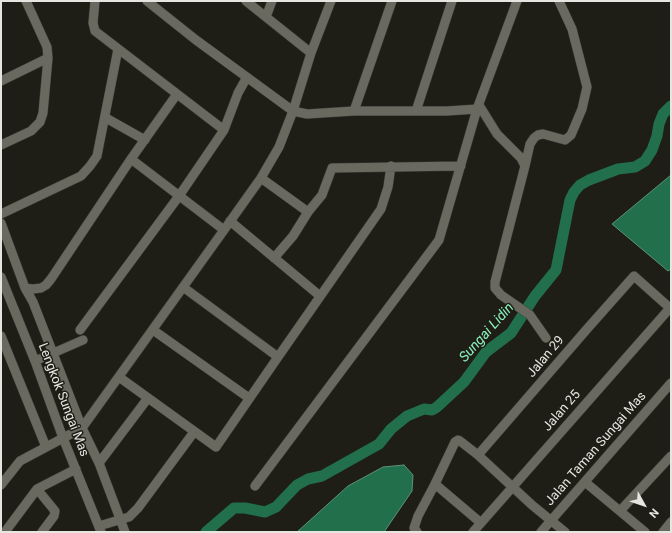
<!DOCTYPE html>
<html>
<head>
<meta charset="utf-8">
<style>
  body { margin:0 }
  #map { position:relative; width:672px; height:533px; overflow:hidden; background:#1f1e16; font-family:Roboto,sans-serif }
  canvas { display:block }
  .frame { position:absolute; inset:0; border:2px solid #e6e6e0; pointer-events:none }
  .north { position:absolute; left:624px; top:485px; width:40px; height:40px; -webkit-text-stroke:3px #1f1e16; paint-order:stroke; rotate:130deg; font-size:11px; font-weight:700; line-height:16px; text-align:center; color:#e6e6e0 }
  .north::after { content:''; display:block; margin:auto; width:14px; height:18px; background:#e6e6e0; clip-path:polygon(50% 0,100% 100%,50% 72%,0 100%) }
</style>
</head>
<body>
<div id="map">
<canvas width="672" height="533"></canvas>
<div class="frame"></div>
<div class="north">N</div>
</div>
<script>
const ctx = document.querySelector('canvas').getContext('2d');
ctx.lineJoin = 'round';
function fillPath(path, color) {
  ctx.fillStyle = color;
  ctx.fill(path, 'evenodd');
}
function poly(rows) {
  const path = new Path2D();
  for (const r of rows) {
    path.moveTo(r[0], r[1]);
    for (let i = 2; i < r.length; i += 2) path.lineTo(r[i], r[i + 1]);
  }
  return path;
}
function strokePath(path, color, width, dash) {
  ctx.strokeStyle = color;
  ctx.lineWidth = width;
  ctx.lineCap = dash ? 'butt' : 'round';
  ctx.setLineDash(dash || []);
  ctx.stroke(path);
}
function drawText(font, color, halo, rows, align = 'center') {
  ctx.font = font + ' Roboto,sans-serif';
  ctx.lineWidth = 3;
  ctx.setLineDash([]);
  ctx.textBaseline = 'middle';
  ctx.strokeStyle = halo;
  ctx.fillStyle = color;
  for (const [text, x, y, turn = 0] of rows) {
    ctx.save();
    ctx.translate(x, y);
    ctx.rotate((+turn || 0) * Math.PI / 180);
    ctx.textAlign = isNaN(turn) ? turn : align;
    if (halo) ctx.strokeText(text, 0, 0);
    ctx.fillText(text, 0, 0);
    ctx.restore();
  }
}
const water = poly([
  [671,175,671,269,668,271,612,224,671,175],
  [404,465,413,475,412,491,384,532,297,532,348,486,383,467,404,465]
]);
fillPath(water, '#226f4c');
strokePath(water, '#5d9378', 1);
strokePath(poly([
  [206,532,234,508,245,508,265,512,276,507,297,485,308,479,322,476,379,444,391,429,407,416,424,409,432,410,437,407,464,382,486,352,511,333,535,296,556,270,570,200,574,192,580,185,589,180,618,169,635,167,645,161,652,150,657,136,659,124,663,114,671,106]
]), '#226f4c', 11);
const minor = poly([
  [95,1,93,23,95,31,224,130],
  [147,1,196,40,293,111,307,114,354,111,447,111,477,109],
  [246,1,311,53],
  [266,17,272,1],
  [1,81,48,58],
  [479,105,497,134,521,158,525,166,495,282,495,288,501,295,530,315,546,338],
  [354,111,392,1],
  [416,111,452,1],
  [106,118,145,140],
  [1,145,31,131,40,122,43,113,48,58,47,47,26,1],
  [131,159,177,94],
  [525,166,530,144,534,138,538,135,543,134,565,140,571,135,582,109,587,87,572,29,559,1],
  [261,178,308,212],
  [1,214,81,176,90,166,97,156,118,49],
  [230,221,320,296],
  [1,223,25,288,33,302,82,428,99,463,125,532],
  [224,230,261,178,279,147,293,111,311,53,331,1],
  [274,258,293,236,308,212,322,195,332,168,461,166],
  [1,277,35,361,63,438,101,532],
  [80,330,179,196,224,130,238,93,247,77],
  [153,330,249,398],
  [1,336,46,447],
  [278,357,381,209,388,187,391,166],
  [35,361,83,340],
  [119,377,216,447,278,357,183,287],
  [478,455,587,329,634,276,671,309],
  [99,463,148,398],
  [585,482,645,532],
  [435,484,481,523],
  [1,485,20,461,82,428,224,230,131,159,51,279,46,285,41,288,33,289,25,288],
  [255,486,439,240,477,109,517,1],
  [37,489,55,511,54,516,42,532],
  [620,511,671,456],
  [99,526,129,517,138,508,194,432],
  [5,532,37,489,76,469],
  [417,532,414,528,418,516,435,484,455,442,458,440,460,441,478,455,532,505,565,532],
  [473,532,670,308],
  [541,532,671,383],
  [663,532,671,522]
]);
strokePath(minor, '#3a3934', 10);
strokePath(minor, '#6a6960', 9);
drawText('13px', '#e6e6e0', '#1f1e16', [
  ["Jalan 29",546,357,-50],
  ["Lengkok Sungai Mas",63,400,69],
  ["Jalan 25",562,411,-49],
  ["Jalan Taman Sungai Mas",596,449,-49]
]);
drawText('italic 14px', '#89f1bc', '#1f1e16', [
  ["Sungai Lidin",487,333,-48]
]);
</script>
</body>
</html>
